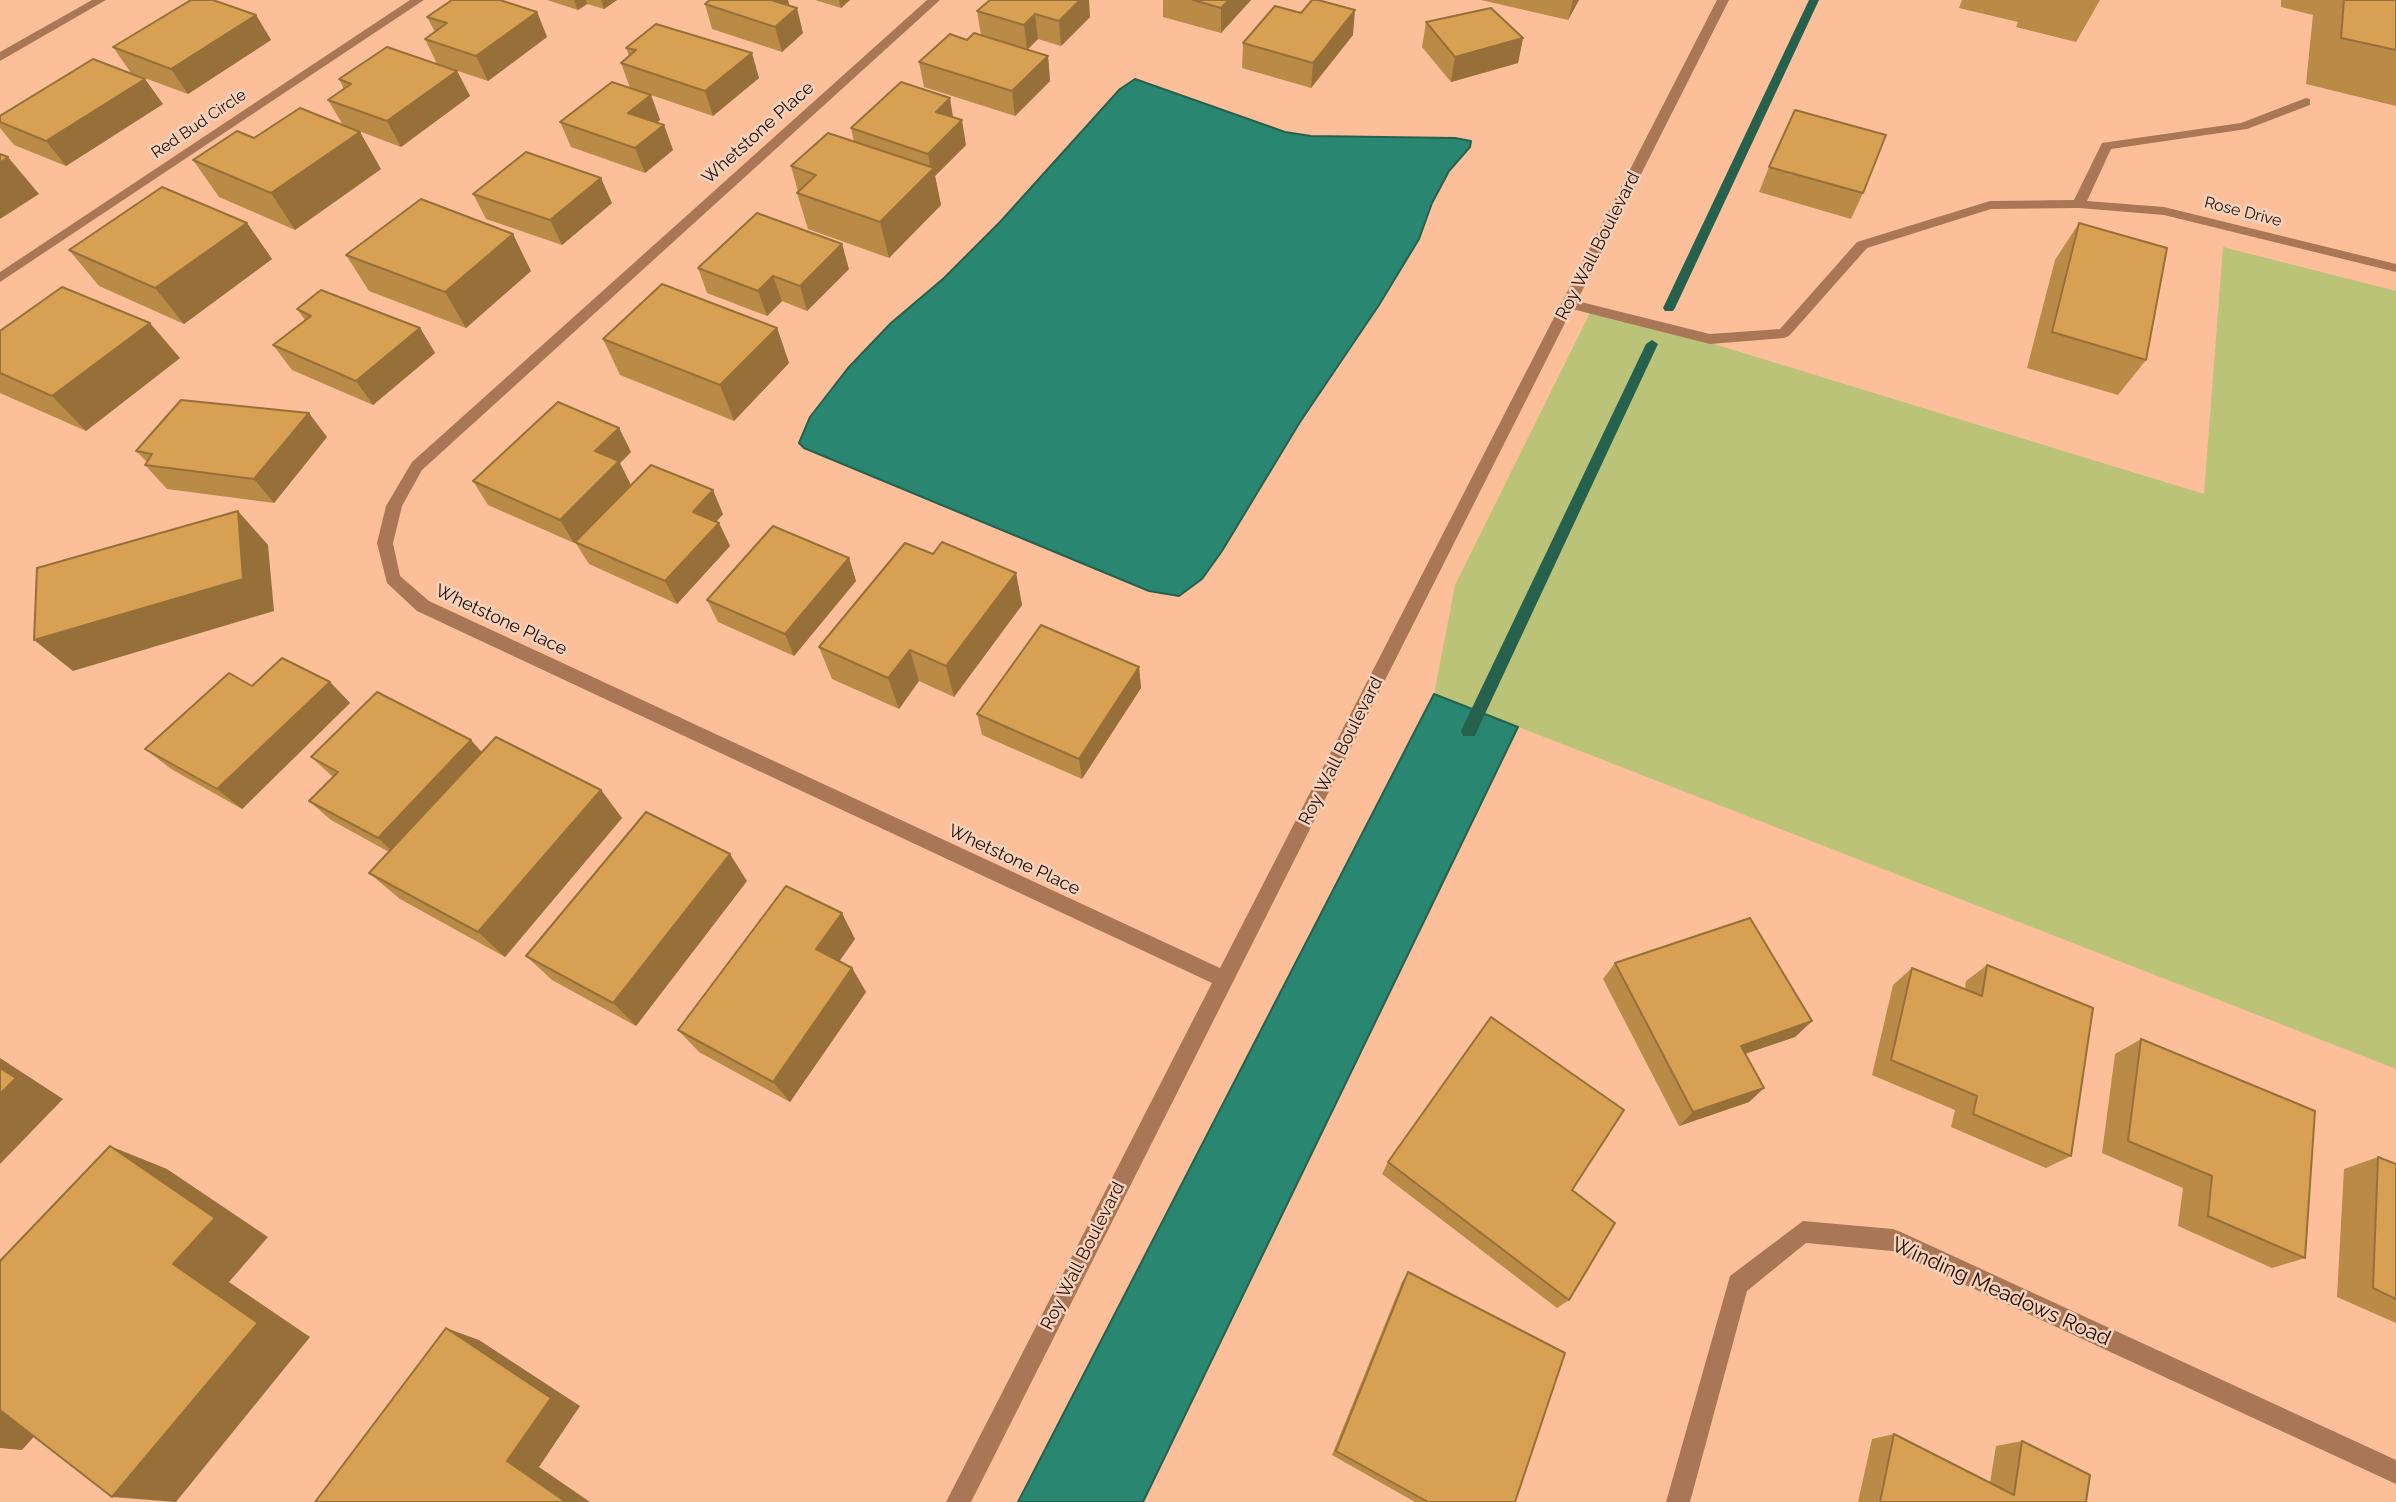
<!DOCTYPE html>
<html>
<head>
<meta charset="utf-8">
<style>
  body { margin:0 }
  canvas { display:block; background:#fcbf99 }
</style>
</head>
<body>
<canvas width="2396" height="1502"></canvas>
<script>
const ctx = document.querySelector('canvas').getContext('2d');
ctx.lineJoin = 'round';
function fillPath(path, color) {
  ctx.fillStyle = color;
  ctx.fill(path, 'evenodd');
}
function poly(rows) {
  const path = new Path2D();
  for (const r of rows) {
    path.moveTo(r[0], r[1]);
    for (let i = 2; i < r.length; i += 2) path.lineTo(r[i], r[i + 1]);
  }
  return path;
}
function strokePath(path, color, width, dash) {
  ctx.strokeStyle = color;
  ctx.lineWidth = width;
  ctx.lineCap = dash ? 'butt' : 'round';
  ctx.setLineDash(dash || []);
  ctx.stroke(path);
}
function drawText(font, color, halo, rows, align = 'center') {
  ctx.font = font + ' Raleway,sans-serif';
  ctx.lineWidth = 5;
  ctx.setLineDash([]);
  ctx.textBaseline = 'middle';
  ctx.strokeStyle = halo;
  ctx.fillStyle = color;
  for (const [text, x, y, turn = 0] of rows) {
    ctx.save();
    ctx.translate(x, y);
    ctx.rotate((+turn || 0) * Math.PI / 180);
    ctx.textAlign = isNaN(turn) ? turn : align;
    if (halo) ctx.strokeText(text, 0, 0);
    ctx.fillText(text, 0, 0);
    ctx.restore();
  }
}
fillPath(poly([
  [2223,247,2396,291,2396,1069,1434,694,1455,585,1593,307,2204,494]
]), '#bbc379');
const water = poly([
  [1135,79,1285,132,1311,136,1455,138,1471,141,1470,147,1449,171,1432,203,1419,239,1379,305,1300,422,1222,551,1202,579,1179,596,1149,591,804,448,799,443,810,417,848,368,891,323,944,278,1000,222,1120,89,1135,79],
  [1434,694,1518,727,1143,1502,1018,1502,1434,694]
]);
fillPath(water, '#298670');
strokePath(water, '#26614e', 2);
fillPath(poly([
  [1809,0,1819,0,1675,308,1673,311,1665,311,1663,308,1809,0],
  [1652,340,1658,344,1477,731,1475,736,1463,736,1461,731,1646,344,1652,340]
]), '#26614e');
fillPath(poly([
  [92,0,106,0,0,61,0,52,92,0],
  [410,0,424,0,0,282,0,272,410,0],
  [927,0,940,0,422,470,402,506,393,543,400,576,429,601,1220,968,1717,0,1729,0,1577,301,1710,334,1780,329,1857,242,1990,201,2074,200,2102,143,2241,123,2306,98,2310,99,2310,105,2247,129,2111,149,2087,201,2164,207,2396,264,2396,272,2164,215,2079,208,1991,209,1867,248,1789,336,1784,338,1710,344,1572,309,971,1502,946,1502,1212,983,417,611,387,583,377,543,386,506,412,462,927,0],
  [1803,1221,1893,1229,1901,1232,2396,1460,2396,1484,1892,1251,1806,1243,1747,1291,1690,1502,1666,1502,1730,1276,1803,1221]
]), '#aa7756');
fillPath(poly([
  [547,0,617,0,604,9,587,4,578,10],
  [815,0,850,0,841,8],
  [1163,0,1251,0,1221,33,1163,17],
  [1481,0,1579,0,1568,20],
  [1962,0,2100,0,2076,42,2016,27,2018,22,1959,8],
  [2281,0,2396,0,2396,106,2306,84,2313,15,2281,7],
  [705,4,790,6,803,33,782,52,712,29],
  [977,11,1090,17,1061,46,1038,39,1027,50,1048,56,1050,81,1015,116,924,87,919,62,981,35],
  [537,12,547,37,488,81,437,64,425,39,435,32,427,17],
  [256,15,271,40,188,94,131,73,113,47],
  [1426,22,1523,38,1518,63,1451,82,1422,47],
  [1353,35,1311,88,1242,68,1243,43],
  [626,48,759,78,713,116,651,95,660,120,657,122,664,125,673,150,645,173,571,147,560,122,630,88,621,63,629,56],
  [457,71,470,96,401,147,343,125,328,100,344,89,339,79],
  [163,104,66,166,14,145,0,128,0,116],
  [953,117,966,145,935,176,941,205,889,258,808,229,797,193,798,192,791,166,854,142,851,128],
  [254,138,381,169,295,230,219,197,193,160],
  [1769,167,1863,193,1851,219,1759,192],
  [473,194,612,203,562,245,486,219],
  [247,223,272,259,184,324,99,286,69,250],
  [2079,223,2146,360,2118,395,2027,368,2055,260],
  [346,255,531,271,466,328,369,291],
  [698,268,849,269,807,311,782,301,767,316,707,293],
  [297,309,420,328,435,353,373,405,292,370,273,345,305,320],
  [777,328,789,363,734,421,620,375,603,339],
  [0,331,180,358,86,431,0,393],
  [619,428,631,452,620,463,574,543,488,505,473,481],
  [327,437,274,503,167,489,145,465,147,462,136,451],
  [723,514,716,522,719,523,730,546,677,604,589,564,575,542],
  [933,554,1016,573,1022,605,954,697,919,681,899,709,832,679,819,647],
  [849,558,856,581,794,656,718,622,707,600],
  [1139,667,1141,688,1082,779,982,735,977,714],
  [330,682,350,703,242,809,171,769,145,749,252,686],
  [471,740,482,752,601,790,622,818,505,957,400,899,369,873,389,852,331,820,309,801,333,777,311,757],
  [747,881,636,1026,552,980,526,956],
  [855,939,839,961,852,968,866,992,790,1102,699,1052,678,1030],
  [1615,963,1812,1021,1795,1037,1745,1054,1764,1088,1749,1102,1679,1126,1603,979],
  [1987,965,2071,1156,2046,1168,1951,1127,1955,1110,1872,1075,1893,985,1912,968,1965,989,1966,981],
  [2141,1039,2305,1258,2272,1268,2178,1226,2183,1188,2102,1153,2115,1054],
  [2378,1157,2396,1164,2396,1323,2337,1297,2344,1169],
  [1388,1162,1572,1190,1569,1300,1557,1308,1382,1174],
  [1408,1272,1515,1502,1415,1502,1332,1455,1402,1282],
  [1894,1434,1990,1483,1996,1446,2022,1441,2086,1502,1858,1502,1872,1439]
]), '#ba8a47');
fillPath(poly([
  [574,0,586,0,587,4,578,10],
  [601,0,617,0,604,9],
  [765,0,788,0,790,7],
  [839,0,850,0,841,8],
  [1080,0,1089,0,1090,17,1061,46,1059,21],
  [1229,0,1251,0,1221,33,1221,8],
  [1573,0,1579,0,1568,20],
  [797,8,803,33,782,52,775,27],
  [1355,10,1353,35,1311,88,1313,63],
  [537,12,547,37,488,81,476,56],
  [1035,14,1038,39,1027,50,1024,25],
  [256,15,271,40,188,94,171,69],
  [1523,38,1518,63,1451,82,1455,57],
  [752,53,759,78,713,116,705,91],
  [1048,56,1050,81,1015,116,1012,91],
  [457,71,470,96,401,147,387,121],
  [145,79,163,104,66,166,46,141],
  [651,95,660,120,638,138,628,113],
  [950,98,954,123,936,112],
  [962,120,966,145,935,176,941,205,889,258,880,222,931,171,928,154],
  [664,125,673,150,645,173,635,148],
  [360,132,381,169,295,230,271,193],
  [8,157,39,194,0,219,0,163],
  [601,178,612,203,562,245,550,220],
  [247,223,272,259,184,324,155,288],
  [513,234,531,271,466,328,445,292],
  [842,244,849,269,807,311,800,286],
  [773,276,782,301,767,316,758,291],
  [150,323,180,358,86,431,52,396],
  [420,328,435,353,373,405,356,381],
  [777,328,789,363,734,421,720,385],
  [309,413,327,437,274,503,254,479],
  [619,428,631,452,620,463,631,485,574,543,560,520,595,451],
  [713,490,723,514,704,535,693,512],
  [238,511,268,545,274,611,73,671,34,640],
  [719,523,730,546,677,604,665,581],
  [849,558,856,581,794,656,785,634],
  [1016,573,1022,605,954,697,946,666],
  [910,650,919,681,899,709,888,678],
  [1139,667,1141,688,1082,779,1079,759],
  [330,682,350,703,242,809,217,789],
  [471,740,488,760,398,857,378,838],
  [601,790,622,818,505,957,478,932],
  [730,854,747,881,636,1026,613,1003],
  [842,913,855,939,831,973,816,949],
  [852,968,866,992,790,1102,773,1082],
  [1812,1021,1795,1037,1726,1060,1741,1046],
  [0,1058,63,1099,0,1164],
  [1764,1088,1749,1102,1679,1126,1693,1112],
  [110,1146,167,1169,268,1237,229,1282,310,1337,176,1502,112,1497,173,1264],
  [446,1328,479,1340,580,1406,539,1467,590,1502,566,1502,507,1461],
  [0,1403,57,1411,22,1450,0,1448]
]), '#977039');
const building = poly([
  [191,0,213,0,256,15,171,69,113,47,191,0],
  [452,0,500,0,537,12,476,56,425,39,447,23,427,17,452,0],
  [710,0,771,0,797,8,775,27,705,4,710,0],
  [990,0,1080,0,1059,21,1035,14,1024,25,977,11,990,0],
  [1193,0,1229,0,1221,8,1193,0],
  [1312,0,1318,0,1355,10,1313,63,1243,43,1275,6,1301,13,1312,0],
  [2344,0,2396,0,2396,50,2341,38,2344,0],
  [1491,8,1523,38,1455,57,1426,22,1491,8],
  [656,24,752,53,705,91,621,63,636,50,626,48,656,24],
  [974,33,1048,56,1012,91,919,62,950,34,967,40,974,33],
  [387,47,457,71,387,121,328,100,351,84,339,79,387,47],
  [93,59,145,79,46,141,0,122,0,116,93,59],
  [612,82,651,95,628,113,664,125,635,148,560,122,612,82],
  [901,82,950,98,936,112,962,120,928,154,851,128,901,82],
  [300,108,360,132,271,193,193,160,237,131,254,138,300,108],
  [1795,110,1886,135,1863,193,1769,167,1795,110],
  [828,133,934,168,880,222,797,193,816,175,791,166,828,133],
  [526,152,601,178,550,220,473,194,526,152],
  [0,154,8,157,0,163,0,154],
  [162,187,247,223,155,288,69,250,162,187],
  [421,199,513,234,445,292,346,255,421,199],
  [757,213,842,244,800,286,773,276,758,291,698,268,757,213],
  [2079,223,2167,248,2146,360,2052,332,2079,223],
  [662,284,777,328,720,385,603,339,662,284],
  [62,287,150,323,52,396,0,373,0,331,62,287],
  [321,290,420,328,356,381,273,345,311,316,297,309,321,290],
  [181,400,309,413,254,479,145,465,152,454,136,451,181,400],
  [558,402,619,428,595,451,619,461,560,520,473,481,558,402],
  [651,465,713,490,693,512,719,523,665,581,575,542,651,465],
  [238,511,243,579,34,640,37,568,238,511],
  [773,526,849,558,785,634,707,600,773,526],
  [942,542,1016,573,946,666,910,650,888,678,819,647,905,543,933,554,942,542],
  [1041,625,1139,667,1079,759,977,714,1041,625],
  [282,658,330,682,217,789,145,749,229,673,252,686,282,658],
  [377,692,471,740,378,838,309,801,338,772,311,757,377,692],
  [496,737,601,790,478,932,369,873,496,737],
  [646,812,730,854,613,1003,526,956,646,812],
  [786,886,842,913,816,949,852,968,773,1082,678,1030,786,886],
  [1750,918,1812,1021,1741,1046,1764,1088,1693,1112,1615,963,1750,918],
  [1987,965,2093,1008,2071,1156,1973,1114,1977,1096,1891,1060,1912,968,1982,996,1987,965],
  [1491,1017,1624,1110,1572,1190,1615,1223,1569,1300,1388,1162,1491,1017],
  [2141,1039,2315,1111,2305,1258,2208,1216,2212,1176,2128,1141,2141,1039],
  [0,1068,16,1078,0,1094,0,1068],
  [110,1146,215,1218,173,1264,258,1323,112,1497,0,1410,0,1261,110,1146],
  [2378,1157,2396,1164,2396,1299,2373,1288,2378,1157],
  [1408,1272,1565,1353,1515,1502,1428,1502,1336,1451,1408,1272],
  [446,1328,551,1398,507,1461,566,1502,315,1502,446,1328],
  [1894,1434,2014,1495,2022,1441,2090,1475,2086,1502,1880,1502,1894,1434]
]);
fillPath(building, '#d8a052');
strokePath(building, '#977039', 2);
drawText('16px', '#1e0a00', '#f8d3bc', [
  ["Red Bud Circle",199,124,-34],
  ["Rose Drive",2243,212,14]
]);
drawText('18px', '#1e0a00', '#f8d3bc', [
  ["Whetstone Place",758,133,-42],
  ["Roy Wall Boulevard",1598,246,-63],
  ["Whetstone Place",501,620,25],
  ["Roy Wall Boulevard",1341,751,-63],
  ["Whetstone Place",1014,860,25],
  ["Roy Wall Boulevard",1083,1256,-63]
]);
drawText('21px', '#1e0a00', '#f8d3bc', [
  ["Winding Meadows Road",2001,1292,24]
]);
</script>
</body>
</html>
